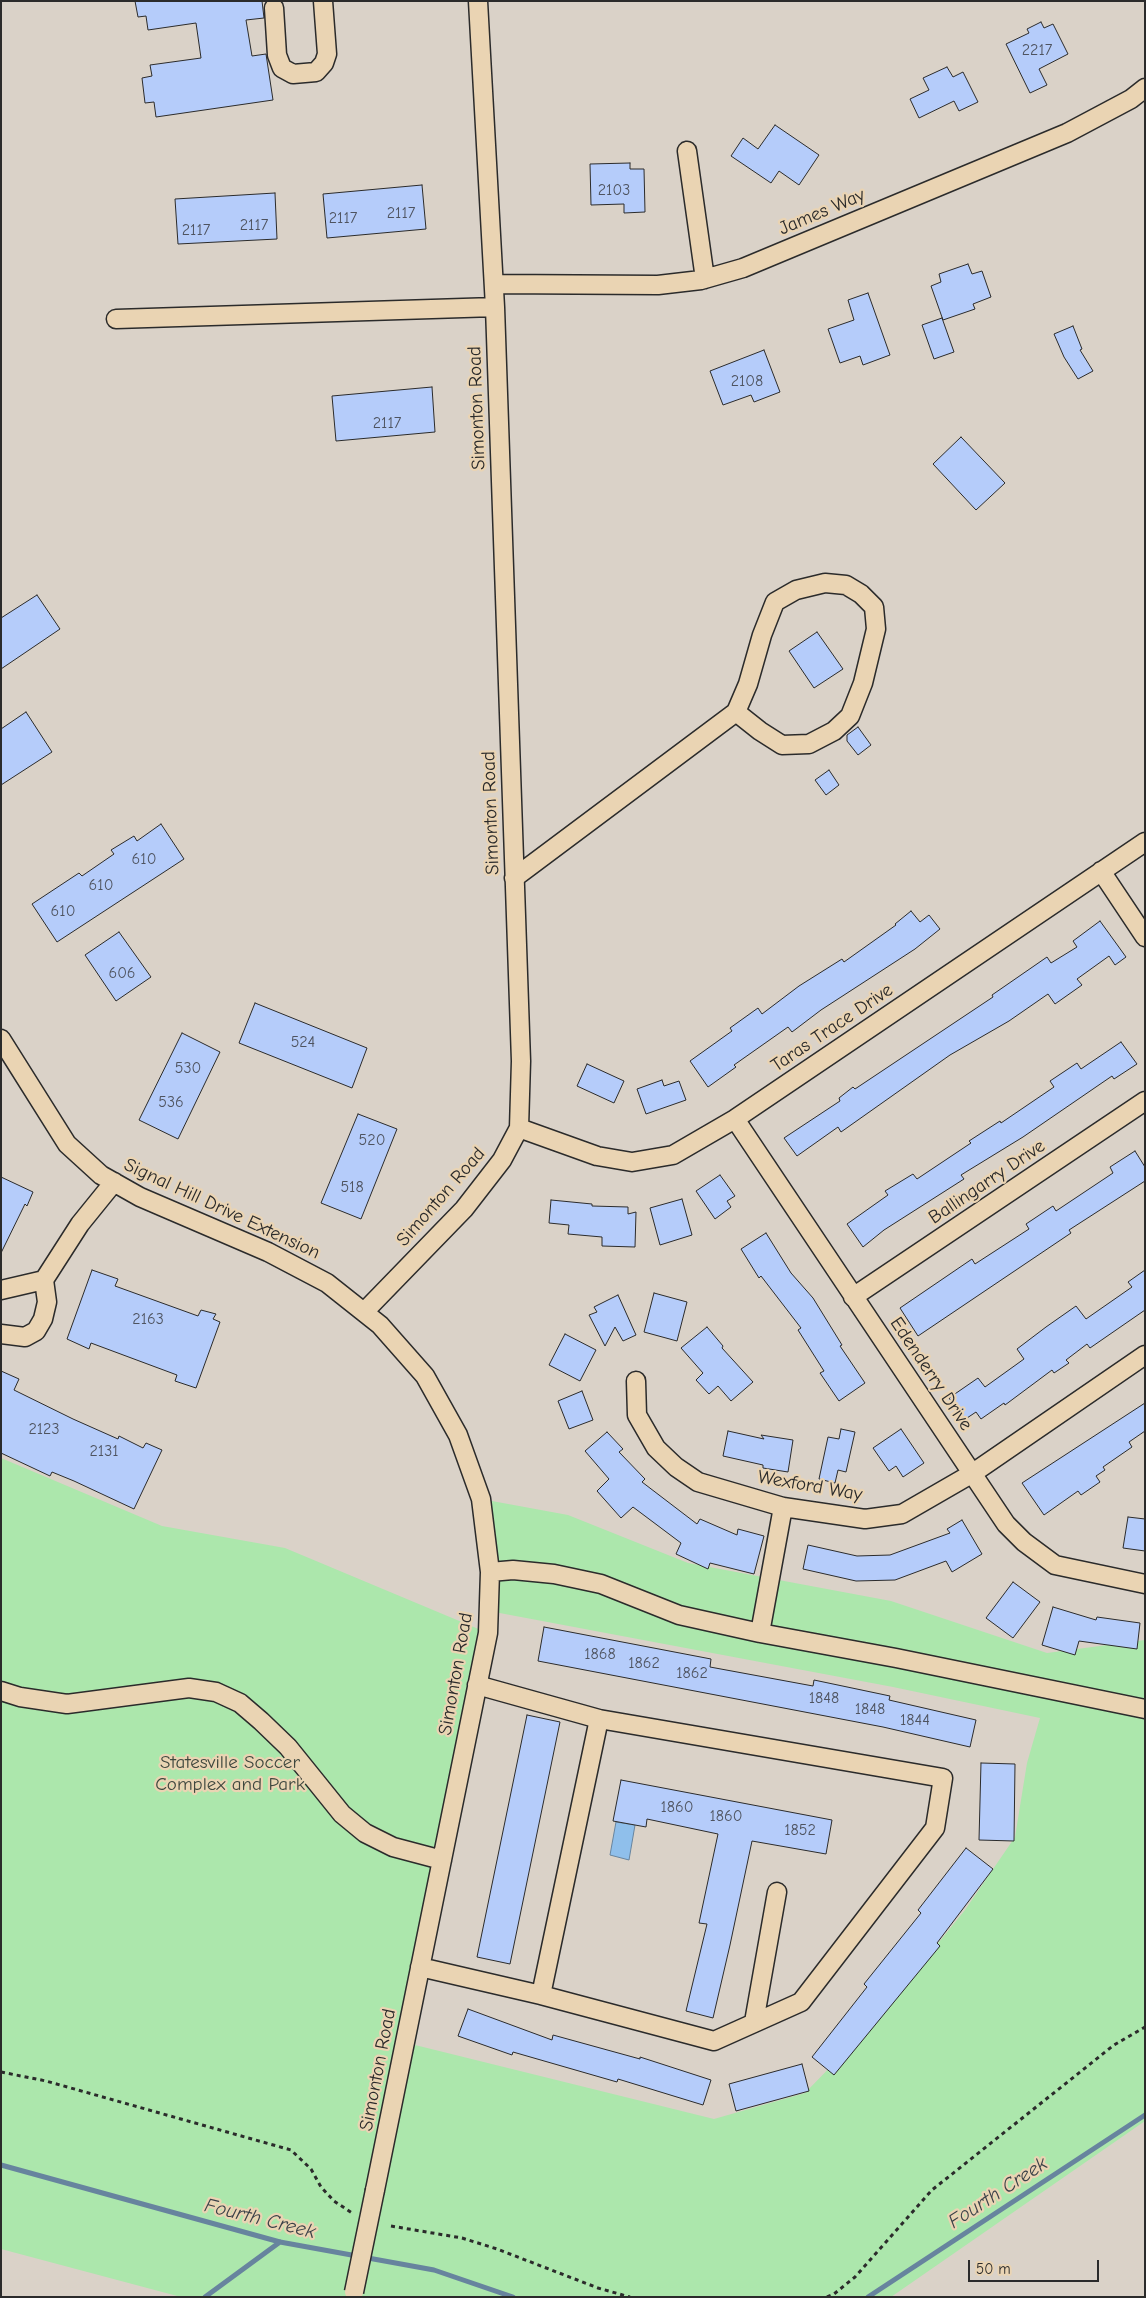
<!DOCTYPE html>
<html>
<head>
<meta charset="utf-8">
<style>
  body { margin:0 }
  #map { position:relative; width:1146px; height:2298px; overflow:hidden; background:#dad2c8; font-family:"Comic Neue",sans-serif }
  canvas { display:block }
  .frame { position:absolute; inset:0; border:2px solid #2b2b2b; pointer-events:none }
  .scale { position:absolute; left:968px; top:2260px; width:131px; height:22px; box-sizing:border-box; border:2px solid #2b2b2b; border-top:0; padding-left:6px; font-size:15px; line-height:18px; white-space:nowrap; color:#2b2b2b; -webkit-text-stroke:4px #ead4b3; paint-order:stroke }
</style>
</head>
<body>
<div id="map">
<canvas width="1146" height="2298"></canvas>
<div class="frame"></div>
<div class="scale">50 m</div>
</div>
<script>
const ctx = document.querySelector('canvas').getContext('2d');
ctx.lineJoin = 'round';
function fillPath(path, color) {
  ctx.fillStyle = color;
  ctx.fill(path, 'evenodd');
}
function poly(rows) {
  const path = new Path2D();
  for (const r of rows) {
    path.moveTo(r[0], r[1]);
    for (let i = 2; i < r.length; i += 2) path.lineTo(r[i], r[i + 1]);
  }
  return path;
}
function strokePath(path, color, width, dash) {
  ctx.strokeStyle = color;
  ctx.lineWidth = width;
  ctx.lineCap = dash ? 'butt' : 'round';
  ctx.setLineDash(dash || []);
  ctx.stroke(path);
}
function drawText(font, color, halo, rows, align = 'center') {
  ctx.font = font + ' "Comic Neue",sans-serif';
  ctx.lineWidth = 4.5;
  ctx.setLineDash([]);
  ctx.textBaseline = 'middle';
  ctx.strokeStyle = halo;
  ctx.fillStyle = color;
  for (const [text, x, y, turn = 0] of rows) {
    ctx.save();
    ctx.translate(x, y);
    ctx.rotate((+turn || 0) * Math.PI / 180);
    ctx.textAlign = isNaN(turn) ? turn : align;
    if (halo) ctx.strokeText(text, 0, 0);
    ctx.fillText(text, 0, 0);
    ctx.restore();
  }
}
fillPath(poly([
  [1,1458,162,1526,285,1548,488,1633,415,2045,714,2119,805,2093,874,2022,965,1910,1015,1837,1027,1763,1040,1718,893,1687,489,1611,481,1499,568,1515,688,1563,891,1601,1047,1653,1145,1640,1145,2121,891,2297,181,2297,1,2249]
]), '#ace7ac');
const water = poly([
  [616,1822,635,1825,629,1860,610,1855,616,1822]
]);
fillPath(water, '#8fbfeb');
strokePath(water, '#67849e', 1);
strokePath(poly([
  [1,2165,280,2242,434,2270,513,2297],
  [205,2297,280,2242],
  [868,2297,1145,2115]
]), '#67849e', 5);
const building = poly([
  [135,1,262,1,264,18,246,20,252,56,266,54,273,100,156,117,154,102,145,103,142,78,152,76,150,65,201,58,196,23,148,30,146,16,138,17,135,1],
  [1041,22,1044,28,1053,24,1068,54,1039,69,1047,85,1030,93,1006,44,1029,33,1027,29,1041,22],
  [947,67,953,77,963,72,978,102,959,111,954,101,919,118,910,99,929,90,923,78,947,67],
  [775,125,819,155,799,185,779,171,771,183,731,156,743,138,758,149,775,125],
  [630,163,630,169,644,169,645,212,624,213,624,204,591,205,590,164,630,163],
  [422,185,426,229,327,238,323,194,422,185],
  [275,193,277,239,178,244,175,199,275,193],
  [968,264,972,274,982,271,991,297,973,304,975,309,943,320,931,286,941,282,939,274,968,264],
  [868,293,890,355,863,365,860,356,840,363,828,329,854,320,848,300,868,293],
  [942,318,954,352,934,359,922,325,942,318],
  [1073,326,1082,349,1080,350,1093,371,1078,379,1064,357,1054,334,1073,326],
  [764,350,780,392,754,402,751,395,723,405,710,371,764,350],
  [432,387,435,432,336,441,332,396,432,387],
  [961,437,1005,483,976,510,933,464,961,437],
  [37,595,60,629,1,669,1,618,37,595],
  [817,632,843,669,814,688,789,651,817,632],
  [26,712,52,752,1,785,1,729,26,712],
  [858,727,871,745,858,755,847,741,847,735,858,727],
  [829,770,839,785,826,795,815,780,829,770],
  [161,824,184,859,57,942,32,904,79,873,82,876,114,854,111,850,134,836,137,841,161,824],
  [911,911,920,922,929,915,940,929,915,949,821,1010,792,1032,788,1027,734,1065,736,1067,708,1087,690,1061,732,1031,730,1028,758,1008,762,1014,799,986,842,959,844,962,896,925,895,924,911,911],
  [1100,921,1126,957,1115,965,1109,956,1077,979,1082,985,1055,1004,1048,994,1009,1021,950,1055,841,1132,838,1127,797,1156,784,1138,840,1101,839,1098,853,1087,855,1089,993,997,992,995,1047,957,1051,963,1077,947,1073,941,1100,921],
  [119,932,151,977,116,1001,85,955,119,932],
  [255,1003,367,1048,352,1088,239,1043,255,1003],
  [182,1033,220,1052,178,1139,139,1120,182,1033],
  [1121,1042,1137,1064,1114,1079,1112,1076,1023,1137,961,1175,964,1179,884,1230,863,1247,847,1224,888,1195,885,1191,913,1174,917,1179,971,1143,969,1141,1000,1121,1001,1123,1054,1087,1050,1081,1077,1063,1081,1069,1121,1042],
  [587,1064,624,1081,614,1103,577,1086,587,1064],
  [662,1080,664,1086,679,1081,686,1100,646,1114,637,1089,662,1080],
  [358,1114,397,1129,361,1219,321,1203,358,1114],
  [1135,1151,1145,1167,1145,1181,1069,1230,1071,1233,918,1336,900,1308,972,1259,975,1264,1029,1229,1026,1224,1053,1206,1056,1211,1113,1173,1110,1167,1135,1151],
  [720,1175,735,1196,727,1201,731,1207,715,1219,696,1191,720,1175],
  [1,1177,33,1192,27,1206,25,1204,1,1253,1,1177],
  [682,1199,692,1235,660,1245,650,1208,682,1199],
  [551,1200,592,1204,592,1206,628,1207,628,1214,636,1212,635,1247,602,1246,602,1237,568,1234,569,1225,549,1223,551,1200],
  [766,1233,791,1273,813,1298,842,1345,840,1346,865,1383,839,1401,820,1373,824,1371,798,1330,801,1328,761,1276,759,1278,741,1249,766,1233],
  [92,1270,118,1279,115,1286,198,1316,201,1310,216,1314,213,1319,220,1322,196,1388,175,1381,177,1375,91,1343,89,1349,67,1339,92,1270],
  [1145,1270,1145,1310,1090,1348,1087,1344,1066,1360,1069,1363,1054,1373,1052,1370,1005,1405,1004,1403,981,1419,976,1412,964,1420,949,1398,978,1378,985,1387,1024,1359,1017,1349,1046,1327,1076,1306,1086,1319,1132,1287,1128,1282,1145,1270],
  [654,1293,687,1302,677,1341,644,1332,654,1293],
  [618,1295,636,1335,623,1341,615,1327,605,1346,589,1315,597,1312,594,1307,618,1295],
  [707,1327,723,1346,722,1348,753,1382,731,1401,718,1386,709,1394,696,1380,703,1373,681,1348,707,1327],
  [565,1334,596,1350,580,1381,549,1365,565,1334],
  [1,1371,19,1379,14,1390,73,1419,118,1439,119,1436,143,1448,146,1443,162,1450,134,1509,74,1481,52,1472,50,1476,1,1453,1,1371],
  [582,1391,593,1420,569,1429,558,1401,582,1391],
  [1145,1403,1145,1431,1129,1442,1132,1447,1103,1467,1105,1470,1096,1476,1100,1482,1081,1495,1078,1491,1044,1515,1022,1483,1145,1403],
  [841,1429,855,1432,846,1472,838,1470,835,1483,819,1479,828,1437,839,1439,841,1429],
  [901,1429,924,1463,903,1477,896,1466,889,1471,873,1448,901,1429],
  [728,1431,764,1439,761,1435,793,1440,788,1472,763,1468,763,1465,723,1456,728,1431],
  [607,1432,623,1449,619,1452,645,1479,642,1482,697,1524,700,1519,737,1535,738,1529,764,1536,754,1574,710,1563,708,1569,676,1554,681,1543,633,1507,621,1518,597,1491,609,1479,585,1451,607,1432],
  [1128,1517,1145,1519,1145,1551,1123,1548,1128,1517],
  [962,1520,982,1554,952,1572,946,1561,895,1580,856,1581,803,1569,808,1545,857,1556,890,1555,950,1533,947,1529,962,1520],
  [1013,1582,1040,1602,1013,1638,986,1618,1013,1582],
  [1053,1607,1096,1620,1097,1617,1140,1623,1137,1649,1079,1641,1075,1655,1042,1645,1053,1607],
  [544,1627,711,1659,710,1667,813,1686,814,1680,890,1696,889,1700,976,1720,970,1747,883,1727,538,1661,544,1627],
  [527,1715,560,1722,510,1964,477,1957,527,1715],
  [981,1763,1015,1764,1014,1841,979,1840,981,1763],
  [621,1780,832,1820,826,1854,752,1841,730,1945,713,2018,686,2011,707,1924,699,1923,718,1834,647,1819,646,1827,613,1821,621,1780],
  [966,1848,993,1869,937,1943,940,1946,834,2075,812,2057,867,1987,864,1984,921,1913,918,1910,966,1848],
  [468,2009,552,2040,553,2035,640,2059,640,2057,711,2080,703,2105,618,2079,617,2082,513,2052,512,2055,458,2036,468,2009],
  [802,2064,809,2091,736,2111,729,2084,802,2064]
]);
fillPath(building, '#b5ccfa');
strokePath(building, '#2b2b2b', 1);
const minor = poly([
  [274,8,277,55,282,68,293,74,316,72,324,63,327,54,323,1],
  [687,151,705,279],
  [494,284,658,285,701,280,743,268,1067,133,1131,99,1145,88],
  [116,319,495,307],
  [1101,871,1145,937],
  [514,878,736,712,748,684,762,635,775,602,796,590,825,583,846,585,861,594,874,607,876,629,863,683,850,716,834,731,809,744,782,745,760,731,736,712],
  [1,1039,67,1144,101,1175,140,1197,268,1252,327,1283,380,1325,425,1376,458,1435,481,1499,490,1572,488,1633,375,2190],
  [735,1119,1006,1524,1024,1542,1055,1565,1145,1584],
  [519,1128,597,1156,632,1162,673,1155,735,1119,1145,842],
  [44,1280,80,1224,114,1182],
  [1,1290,44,1280,47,1302,43,1319,36,1331,25,1337,1,1334],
  [853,1297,1145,1101],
  [365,1311,464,1209,502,1160,519,1128,521,1061,495,307,478,1],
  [636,1381,637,1415,656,1448,676,1467,698,1482,783,1507,865,1519,902,1514,973,1473,1145,1355],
  [490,1572,513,1570,554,1574,601,1584,679,1615,760,1633,896,1658,1145,1709],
  [760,1633,783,1507],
  [477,1685,599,1719],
  [1,1691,20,1697,67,1704,189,1688,216,1692,240,1703,261,1721,288,1747,342,1814,365,1833,393,1847,442,1860],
  [420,1967,541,1995,714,2041,801,2002,935,1828,943,1778,599,1719,541,1995],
  [754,2022,777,1892]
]);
strokePath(minor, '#2b2b2b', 21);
strokePath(poly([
  [1,2072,46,2081,291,2150,311,2169,321,2187,334,2201,352,2213],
  [391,2226,462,2238,497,2249,598,2288,630,2297],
  [827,2297,834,2294,855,2277,932,2190,1114,2045,1145,2027]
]), '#2b2b2b', 3, [4, 4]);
strokePath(minor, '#ead4b3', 18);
const minorBridge = poly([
  [354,2292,375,2190]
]);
strokePath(minorBridge, '#2b2b2b', 21, []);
strokePath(minorBridge, '#ead4b3', 18);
drawText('16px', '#4e535f', null, [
  ["2217",1037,50],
  ["2103",614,190],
  ["2117",401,213],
  ["2117",343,218],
  ["2117",254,225],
  ["2117",196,230],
  ["2108",747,381],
  ["2117",387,423],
  ["610",144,859],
  ["610",101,885],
  ["610",63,911],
  ["606",122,973],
  ["524",303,1042],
  ["530",188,1068],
  ["536",171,1102],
  ["520",372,1140],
  ["518",352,1187],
  ["2163",148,1319],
  ["2123",44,1429],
  ["2131",104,1451],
  ["1868",600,1654],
  ["1862",644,1663],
  ["1862",692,1673],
  ["1848",824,1698],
  ["1848",870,1709],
  ["1844",915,1720],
  ["1860",677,1807],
  ["1860",726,1816],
  ["1852",800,1830]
]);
drawText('19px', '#2b2b2b', '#ead4b3', [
  ["James Way",822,212,-23],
  ["Simonton Road",477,408,-92],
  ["Simonton Road",491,813,-92],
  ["Taras Trace Drive",832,1028,-34],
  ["Ballingarry Drive",987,1182,-34],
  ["Simonton Road",441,1197,-49],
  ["Signal Hill Drive Extension",222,1209,25],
  ["Edenderry Drive",931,1374,56],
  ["Wexford Way",810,1486,10],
  ["Simonton Road",456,1674,-80],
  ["Simonton Road",378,2070,-79]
]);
drawText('19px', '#3e473e', '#ead4b3', [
  ["Statesville Soccer",230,1763],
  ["Complex and Park",230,1785]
]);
drawText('italic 20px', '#3a4148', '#ead4b3', [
  ["Fourth Creek",998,2193,-33],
  ["Fourth Creek",260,2219,14]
]);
</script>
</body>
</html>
